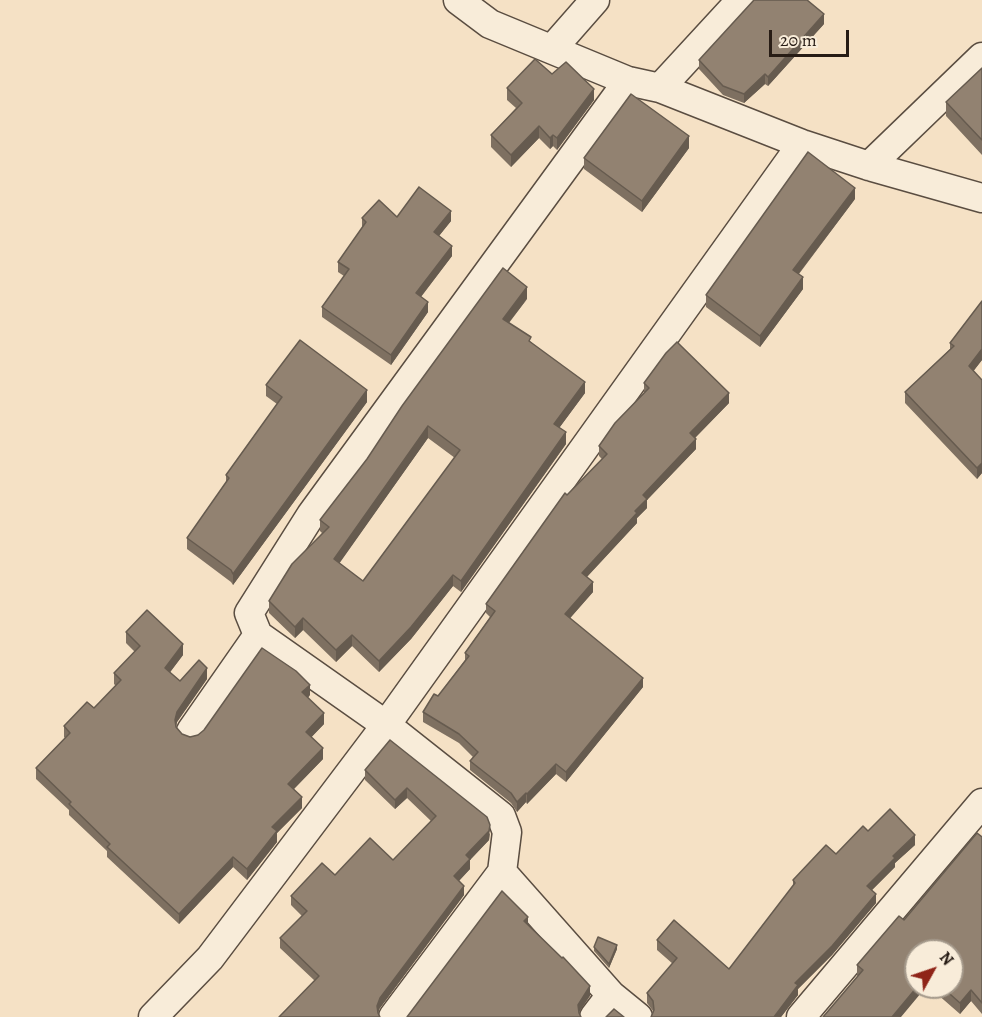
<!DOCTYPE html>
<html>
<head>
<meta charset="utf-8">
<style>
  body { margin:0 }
  #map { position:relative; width:982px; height:1017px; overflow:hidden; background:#f5e1c5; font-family:Alegreya,serif }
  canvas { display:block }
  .north { position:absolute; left:904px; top:939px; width:60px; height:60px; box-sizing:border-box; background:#f8ecd9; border:2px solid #a4998b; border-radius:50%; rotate:50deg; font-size:16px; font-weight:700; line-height:24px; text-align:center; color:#271c15 }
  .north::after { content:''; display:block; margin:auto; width:21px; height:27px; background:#8f2418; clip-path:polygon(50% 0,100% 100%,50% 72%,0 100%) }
  .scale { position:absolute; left:769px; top:30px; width:80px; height:27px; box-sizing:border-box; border:3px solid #271c15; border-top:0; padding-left:8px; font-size:18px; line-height:21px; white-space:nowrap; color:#271c15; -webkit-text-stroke:4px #f8ecd9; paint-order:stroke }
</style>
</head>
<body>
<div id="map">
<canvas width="982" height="1017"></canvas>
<div class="north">N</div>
<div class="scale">20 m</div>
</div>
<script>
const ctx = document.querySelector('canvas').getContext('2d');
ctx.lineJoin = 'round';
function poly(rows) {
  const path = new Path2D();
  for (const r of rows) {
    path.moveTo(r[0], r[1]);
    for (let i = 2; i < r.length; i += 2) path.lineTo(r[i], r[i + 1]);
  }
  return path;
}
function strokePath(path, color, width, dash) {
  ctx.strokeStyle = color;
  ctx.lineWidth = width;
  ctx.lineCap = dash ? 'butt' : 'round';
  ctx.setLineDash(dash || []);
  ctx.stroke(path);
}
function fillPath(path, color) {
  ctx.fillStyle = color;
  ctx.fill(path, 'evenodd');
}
const minor = poly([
  [458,0,490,24,628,81,660,88,802,144,869,166,982,198],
  [552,49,595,0],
  [660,88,741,0],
  [869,166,982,57],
  [191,731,258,635],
  [502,872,611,995],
  [153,1017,210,958,386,725,802,144],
  [393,1017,502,872,507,832,501,816,386,725,258,635,249,613,311,515,628,81],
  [594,1017,611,995,638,1017],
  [801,1017,982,803]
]);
strokePath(minor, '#5a4d41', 31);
strokePath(minor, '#f8ecd9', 28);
fillPath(poly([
  [824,24,768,86,765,84,744,103,723,95,699,69,699,60],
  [982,68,982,155,946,116,946,102],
  [552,74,594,100,557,150,553,146,550,149,539,138,511,167,491,147,491,135,516,108,507,100,507,88],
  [689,148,642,212,584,169,584,158],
  [855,199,799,274,803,289,760,347,706,307,706,295],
  [397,217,451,221,439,236,452,256,421,297,428,312,391,365,322,317,322,307,344,276,338,272,338,262,362,228,362,218],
  [527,299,509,323,531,342,585,393,559,428,566,444,461,592,453,586,411,639,379,672,352,646,336,662,303,630,295,638,269,613,269,601,322,533,320,531,320,520],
  [428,438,455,458,363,581,339,563],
  [982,301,982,360,973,371,982,380,982,473,977,479,905,403,905,392,950,349,950,343],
  [644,383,729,403,695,438,696,449,647,500,647,508,637,518,637,523,587,577,593,592,570,618,643,687,566,782,556,774,527,804,526,802,517,812,511,803,470,770,470,761,473,757,459,743,423,722,423,712,438,696,465,660,465,653,490,617,486,613,486,604,567,495,602,459,599,456,599,446,644,393],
  [266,385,367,402,233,585,231,582,187,549,187,538,226,483,226,475,277,404,266,396],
  [126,632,183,655,170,672,180,681,207,679,177,722,176,727,182,734,190,737,198,735,310,695,308,698,324,724,311,737,323,759,294,789,302,808,277,833,277,842,247,880,233,867,179,924,107,857,107,851,69,815,69,810,36,779,36,768,65,738,64,737,64,726,94,708,116,686,114,684,114,673,135,652,126,643],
  [390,740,490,834,489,840,470,860,470,869,459,881,464,895,380,1008,315,981,280,948,280,938,302,916,291,905,291,896,335,875,393,860,431,821,407,798,395,809,365,780,365,770],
  [868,831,915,845,895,863,895,867,872,890,876,903,832,955,798,989,798,995,781,1017,651,1017,653,1011,647,1003,647,993,673,964,657,950,657,940,729,969,793,886,793,880,836,854],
  [982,837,982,1014,971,1001,960,1014,929,987,952,987,916,951,857,976,857,965,904,920],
  [594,947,617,949,609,968,594,951]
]), '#7e7061');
fillPath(poly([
  [824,14,824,24,768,86,768,77],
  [765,74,765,84,744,103,744,94],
  [594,89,594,100,557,150,557,138],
  [539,126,539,138,511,167,511,155],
  [553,135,553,146,550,149,550,138],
  [689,136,689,148,642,212,642,201],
  [855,188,855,199,793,281,793,270],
  [451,211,451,221,434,242,434,232],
  [452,246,452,256,416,303,416,293],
  [803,277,803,289,760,347,760,336],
  [527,287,527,299,503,330,503,319],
  [428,302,428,312,391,365,391,355],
  [982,349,982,360,969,377,969,366],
  [585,382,585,393,554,435,554,424],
  [367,390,367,402,233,585,233,574],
  [729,393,729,403,690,443,690,433],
  [428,426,428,438,334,571,334,559],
  [566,432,566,444,461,592,461,581],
  [696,439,696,449,647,500,647,508,637,518,637,523,582,582,582,573,635,511,643,495],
  [982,463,982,473,977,479,977,468],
  [453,575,453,586,411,639,379,672,379,661],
  [593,582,593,592,565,624,565,614],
  [303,618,303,630,295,638,295,627],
  [352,635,352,646,336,662,336,650],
  [183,644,183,655,165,679,165,668],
  [207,668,207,679,177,722,175,730,175,720,177,712],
  [643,678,643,687,566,782,566,772],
  [310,685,310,695,302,703,302,692],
  [324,713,324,724,306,743,306,732],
  [323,748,323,759,288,795,288,784],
  [556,764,556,774,527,804,527,794],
  [407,788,407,798,395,809,395,800],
  [526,793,526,802,517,812,517,802],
  [302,797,302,808,277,833,277,842,247,880,247,869,272,827],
  [490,825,489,840,470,860,470,869,454,886,454,876,466,855],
  [915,835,915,845,895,863,895,867,867,895,867,886,893,856],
  [233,857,233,867,179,924,179,914],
  [464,886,464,895,380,1008,377,1016,377,1006,380,998],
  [876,894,876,903,832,955,798,989,798,995,781,1017,774,1017,795,983],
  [528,917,528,926,524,921],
  [617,945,617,949,609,968,609,964],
  [590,986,590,996,578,1014,578,1005],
  [917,987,926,987,901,1017,892,1017],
  [971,990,971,1001,960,1014,960,1003]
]), '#665b4f');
const building = poly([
  [754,0,807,0,824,14,768,77,765,74,744,94,723,86,699,60,754,0],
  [535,59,552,74,566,62,594,89,557,138,553,135,550,138,539,126,511,155,491,135,522,103,507,88,535,59],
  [982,68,982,140,946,102,982,68],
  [631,94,689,136,642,201,584,158,631,94],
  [808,152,855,188,793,270,803,277,760,336,706,295,808,152],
  [419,187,451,211,434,232,452,246,416,293,428,302,391,355,322,307,349,269,338,262,366,222,362,218,379,200,397,217,419,187],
  [503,268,527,287,503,319,531,337,529,341,585,382,554,424,566,432,461,581,453,575,411,627,379,661,352,635,336,650,303,618,295,627,269,601,292,564,329,527,320,520,323,516,367,459,402,406,503,268],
  [428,426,460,450,363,581,334,559,428,426],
  [982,301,982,349,969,366,982,380,982,463,977,468,905,392,954,346,950,343,982,301],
  [300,340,367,390,233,574,231,570,187,538,229,478,226,475,282,397,266,385,300,340],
  [677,342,729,393,690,433,696,439,643,495,647,499,635,511,637,513,582,573,593,582,565,614,643,678,566,772,556,764,527,794,526,793,517,802,511,793,470,761,478,752,459,734,423,712,434,694,438,696,469,656,465,653,495,611,486,604,565,493,567,495,607,454,599,446,615,423,649,388,644,383,666,353,677,342],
  [147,610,183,644,165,668,180,681,199,660,207,668,177,712,175,720,176,727,182,734,190,737,198,735,204,730,262,648,296,671,310,685,302,692,324,713,306,732,323,748,288,784,302,797,272,827,277,831,247,869,233,857,179,914,107,847,110,844,69,804,71,802,36,768,70,733,64,726,87,702,94,708,121,680,114,673,140,646,126,632,147,610],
  [390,740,487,817,490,825,489,831,466,855,470,859,454,876,464,886,380,998,377,1006,378,1013,380,1017,279,1017,319,976,280,938,307,911,291,896,322,863,335,875,370,838,393,860,436,816,407,788,395,800,365,770,390,740],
  [890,809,915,835,893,856,895,858,867,886,876,894,832,946,795,983,798,985,774,1017,651,1017,654,1010,653,1001,647,993,677,958,657,940,674,920,729,969,795,883,793,880,826,845,836,854,863,826,868,831,890,809],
  [977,833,982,837,982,1003,971,990,960,1003,942,987,952,987,952,951,916,951,916,987,917,987,892,1017,823,1017,863,970,857,965,899,916,904,920,977,833],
  [502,891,528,917,524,921,562,958,563,957,590,986,578,1005,579,1013,581,1017,407,1017,502,891],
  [598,937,617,945,609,964,594,947,598,937],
  [614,1009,624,1017,606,1017,614,1009]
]);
fillPath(building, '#928271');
strokePath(building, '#665b4f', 1.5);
</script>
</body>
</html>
